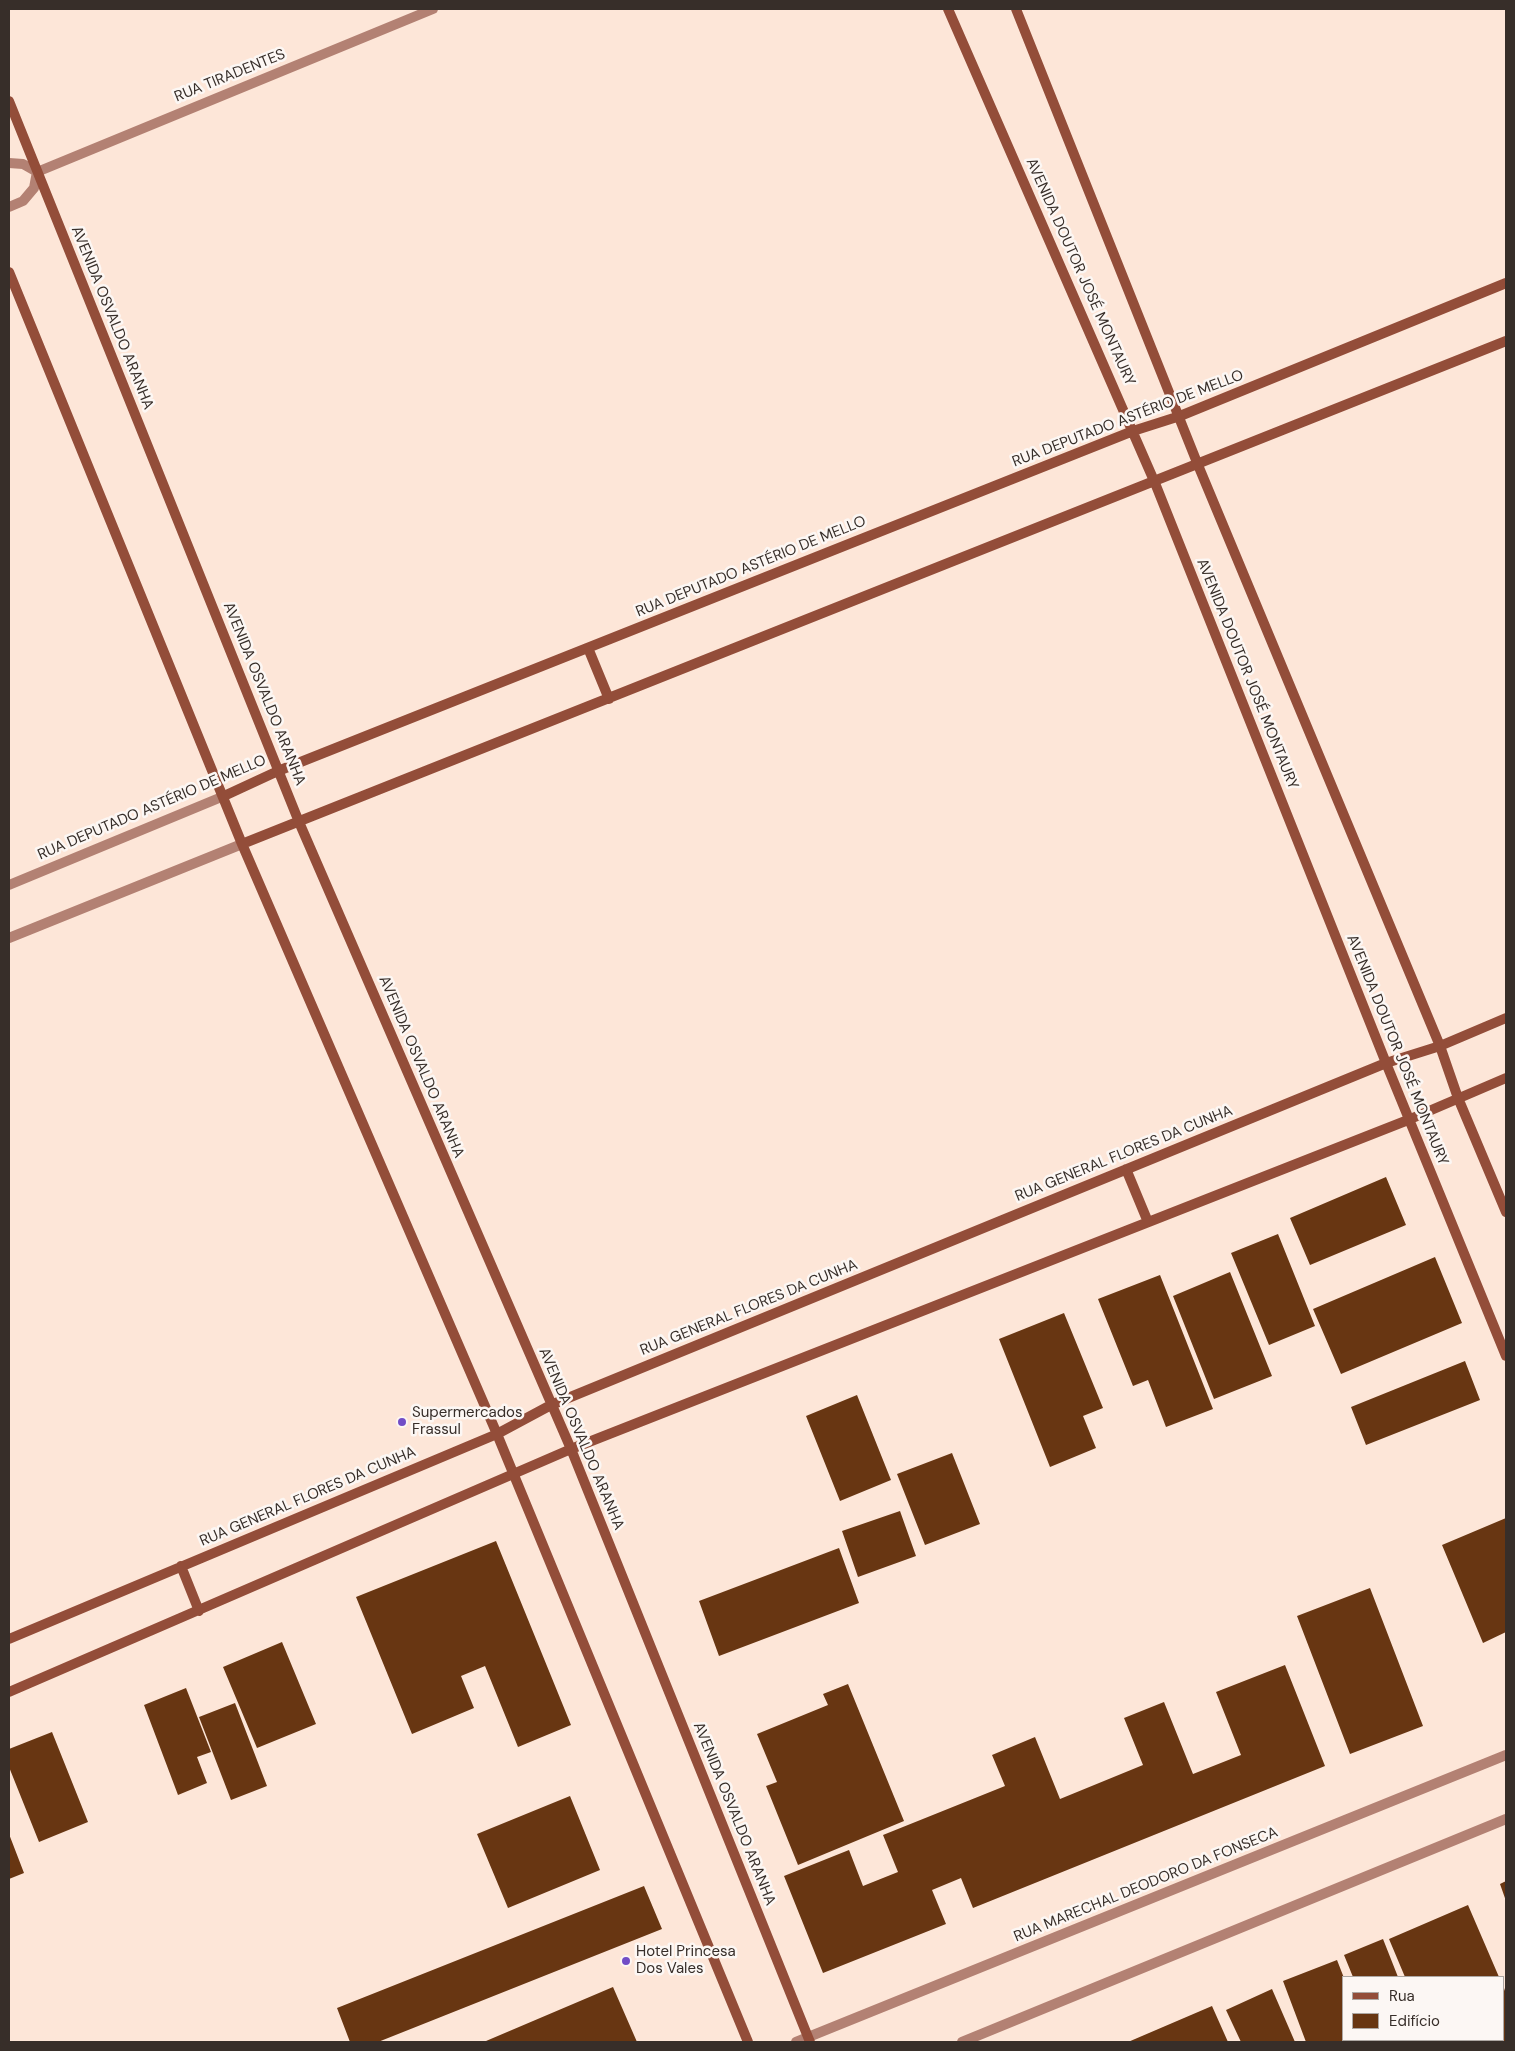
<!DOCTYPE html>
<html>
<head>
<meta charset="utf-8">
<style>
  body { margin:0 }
  #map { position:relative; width:1515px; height:2051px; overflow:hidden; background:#fde6d8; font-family:"DM Sans",sans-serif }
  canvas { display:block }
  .frame { position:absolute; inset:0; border:10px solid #372e29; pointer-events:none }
  .legend { position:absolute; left:1342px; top:1976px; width:162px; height:65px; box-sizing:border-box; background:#fcf7f4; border:1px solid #ada7a3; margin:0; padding:6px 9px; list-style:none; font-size:15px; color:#372e29 }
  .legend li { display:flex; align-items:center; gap:10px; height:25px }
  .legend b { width:25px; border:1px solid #ada7a3 }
</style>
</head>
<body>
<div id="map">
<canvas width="1515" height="2051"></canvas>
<div class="frame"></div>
<ul class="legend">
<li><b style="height:6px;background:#934d39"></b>Rua</li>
<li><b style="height:14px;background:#683612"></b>Edifício</li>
</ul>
</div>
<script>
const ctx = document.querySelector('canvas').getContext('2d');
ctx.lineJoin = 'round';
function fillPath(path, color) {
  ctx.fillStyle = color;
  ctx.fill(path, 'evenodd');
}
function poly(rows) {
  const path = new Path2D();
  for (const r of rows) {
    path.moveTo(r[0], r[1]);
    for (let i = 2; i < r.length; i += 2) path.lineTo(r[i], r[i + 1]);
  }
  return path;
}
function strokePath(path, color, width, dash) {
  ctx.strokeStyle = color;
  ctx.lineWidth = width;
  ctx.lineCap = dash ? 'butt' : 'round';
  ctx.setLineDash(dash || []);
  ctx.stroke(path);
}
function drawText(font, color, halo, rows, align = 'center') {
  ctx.font = font + ' "DM Sans",sans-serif';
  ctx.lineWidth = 5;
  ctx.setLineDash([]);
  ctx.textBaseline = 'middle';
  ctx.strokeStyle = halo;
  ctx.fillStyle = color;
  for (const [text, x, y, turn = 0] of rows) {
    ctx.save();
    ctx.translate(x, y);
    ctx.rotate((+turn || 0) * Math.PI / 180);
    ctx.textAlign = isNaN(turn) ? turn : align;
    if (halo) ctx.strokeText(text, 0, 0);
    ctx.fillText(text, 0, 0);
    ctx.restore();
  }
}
fillPath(poly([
  [1386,1177,1406,1225,1310,1265,1290,1218],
  [1278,1234,1315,1326,1269,1345,1231,1253],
  [1435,1257,1462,1323,1341,1374,1313,1309],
  [1230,1272,1272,1376,1214,1399,1173,1296],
  [1160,1275,1213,1409,1166,1427,1148,1380,1133,1386,1098,1299],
  [1064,1313,1103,1408,1083,1416,1096,1448,1050,1467,999,1339],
  [1465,1361,1480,1400,1366,1445,1351,1407],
  [857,1395,891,1480,840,1501,806,1416],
  [952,1453,980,1524,925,1545,897,1474],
  [900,1511,916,1556,858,1577,842,1531],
  [1506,1518,1506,1632,1483,1643,1442,1545],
  [496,1541,571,1725,518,1747,485,1666,461,1676,474,1708,412,1734,356,1597],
  [839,1548,859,1603,719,1656,699,1601],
  [1370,1588,1423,1726,1350,1754,1297,1616],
  [282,1642,316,1724,257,1748,223,1667],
  [1285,1665,1325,1766,973,1908,961,1878,932,1890,946,1924,823,1973,784,1876,849,1850,863,1886,898,1872,883,1835,1005,1786,992,1755,1035,1737,1060,1799,1143,1765,1124,1718,1164,1702,1193,1774,1241,1755,1216,1692],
  [848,1684,904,1821,798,1865,766,1786,777,1782,757,1734,828,1705,823,1694],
  [186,1688,211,1752,197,1757,207,1783,178,1795,144,1705],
  [235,1703,267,1786,231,1800,199,1717],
  [52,1732,88,1822,39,1842,9,1767,9,1749],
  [570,1796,600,1870,508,1908,477,1834],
  [9,1834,24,1873,9,1879],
  [1506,1881,1506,1901,1500,1884],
  [644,1886,662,1929,378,2042,350,2042,337,2008],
  [1468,1905,1499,1977,1405,1977,1389,1939],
  [1383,1939,1398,1977,1353,1977,1344,1955],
  [1337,1960,1344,1978,1344,2041,1306,2042,1283,1981],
  [613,1987,637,2042,482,2042,486,2041],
  [1504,1988,1506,1994,1506,2042,1432,2042,1431,2040,1504,2040],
  [1272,1989,1295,2042,1241,2042,1226,2010],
  [1212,2006,1228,2042,1128,2042]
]), '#683612');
strokePath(poly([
  [9,163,23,164,37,172],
  [37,172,433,9],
  [9,207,23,201,34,188,37,172],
  [9,885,224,796],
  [9,938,242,844],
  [796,2042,1506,1755],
  [962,2042,1506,1819]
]), '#b38173', 10);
strokePath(poly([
  [948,9,1155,483,1386,1063,1506,1356],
  [1016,9,1198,465,1440,1046,1458,1098,1506,1212],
  [9,101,299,822,571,1449,810,2042],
  [9,272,242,844,497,1434,748,2042],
  [588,648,609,699],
  [224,796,278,771,1133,431,1180,416,1506,283],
  [242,844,1506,341],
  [1126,1169,1148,1222],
  [181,1566,199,1611],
  [9,1639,497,1434,551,1405,1386,1063,1440,1046,1506,1018],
  [9,1692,571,1449,1408,1120,1506,1078]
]), '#934d39', 10);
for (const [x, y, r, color] of [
  [402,1422,5,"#714dc6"],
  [626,1961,5,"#714dc6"]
]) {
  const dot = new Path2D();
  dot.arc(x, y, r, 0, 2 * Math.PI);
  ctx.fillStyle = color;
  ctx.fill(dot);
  strokePath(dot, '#fcf7f4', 2);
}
drawText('15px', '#372e29', '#fcf7f4', [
  ["RUA TIRADENTES",230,76,-22],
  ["AVENIDA DOUTOR JOSÉ MONTAURY",1080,272,66],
  ["AVENIDA OSVALDO ARANHA",112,318,68],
  ["RUA DEPUTADO ASTÉRIO DE MELLO",1128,419,-21],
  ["RUA DEPUTADO ASTÉRIO DE MELLO",751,567,-22],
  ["AVENIDA DOUTOR JOSÉ MONTAURY",1247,674,68],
  ["AVENIDA OSVALDO ARANHA",264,694,68],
  ["RUA DEPUTADO ASTÉRIO DE MELLO",152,808,-23],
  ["AVENIDA DOUTOR JOSÉ MONTAURY",1397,1050,68],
  ["AVENIDA OSVALDO ARANHA",421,1067,67],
  ["RUA GENERAL FLORES DA CUNHA",1124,1154,-22],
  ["RUA GENERAL FLORES DA CUNHA",749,1308,-22],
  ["AVENIDA OSVALDO ARANHA",581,1439,67],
  ["RUA GENERAL FLORES DA CUNHA",308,1497,-23],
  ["AVENIDA OSVALDO ARANHA",734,1814,68],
  ["RUA MARECHAL DEODORO DA FONSECA",1146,1885,-22]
]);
drawText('15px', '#372e29', '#fcf7f4', [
  ["Supermercados",412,1413],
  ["Frassul",412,1430],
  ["Hotel Princesa",636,1952],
  ["Dos Vales",636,1969]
], 'left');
</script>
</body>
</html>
